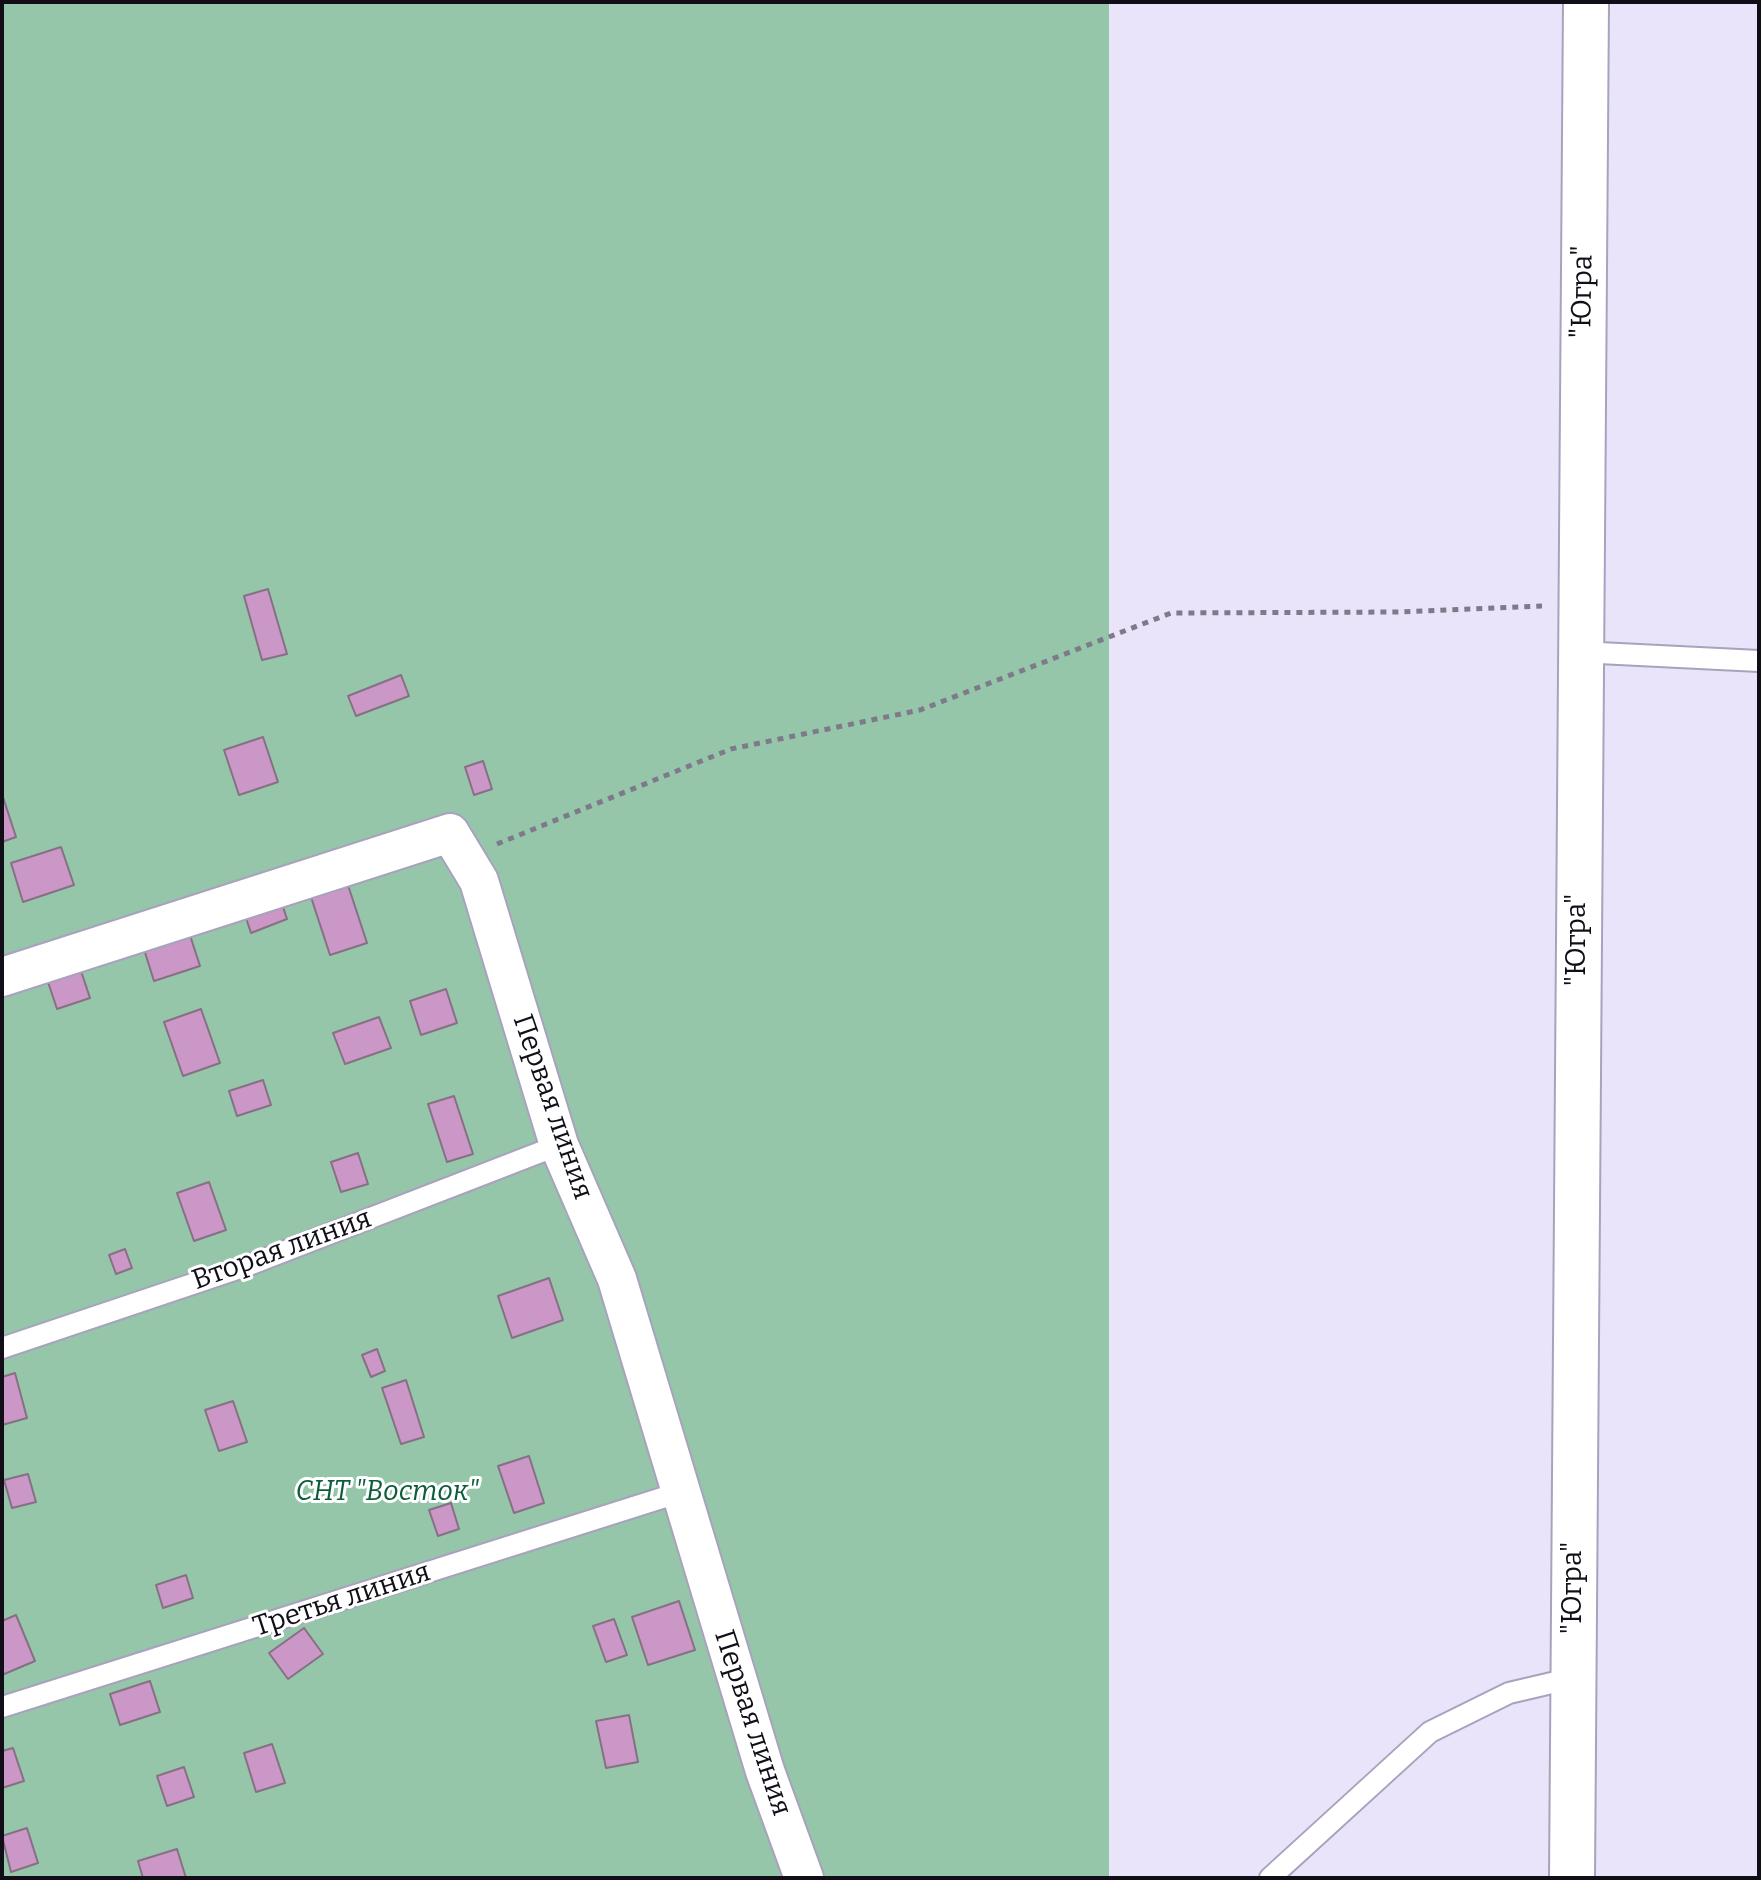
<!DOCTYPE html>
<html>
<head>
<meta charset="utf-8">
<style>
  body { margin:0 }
  #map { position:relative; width:1761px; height:1880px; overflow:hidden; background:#eae4fb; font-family:Bitter,serif }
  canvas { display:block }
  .frame { position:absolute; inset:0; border:4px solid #110e18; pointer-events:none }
</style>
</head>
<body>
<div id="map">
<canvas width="1761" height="1880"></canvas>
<div class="frame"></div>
</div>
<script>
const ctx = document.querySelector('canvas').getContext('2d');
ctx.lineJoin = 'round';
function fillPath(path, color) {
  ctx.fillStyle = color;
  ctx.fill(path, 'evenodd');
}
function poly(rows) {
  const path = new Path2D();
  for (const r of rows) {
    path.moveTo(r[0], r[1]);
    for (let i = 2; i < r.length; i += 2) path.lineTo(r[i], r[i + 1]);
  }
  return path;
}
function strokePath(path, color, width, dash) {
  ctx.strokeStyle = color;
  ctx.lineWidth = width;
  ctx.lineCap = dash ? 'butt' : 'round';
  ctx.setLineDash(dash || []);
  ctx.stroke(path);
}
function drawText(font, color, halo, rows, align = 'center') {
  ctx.font = font + ' Bitter,serif';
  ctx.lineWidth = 6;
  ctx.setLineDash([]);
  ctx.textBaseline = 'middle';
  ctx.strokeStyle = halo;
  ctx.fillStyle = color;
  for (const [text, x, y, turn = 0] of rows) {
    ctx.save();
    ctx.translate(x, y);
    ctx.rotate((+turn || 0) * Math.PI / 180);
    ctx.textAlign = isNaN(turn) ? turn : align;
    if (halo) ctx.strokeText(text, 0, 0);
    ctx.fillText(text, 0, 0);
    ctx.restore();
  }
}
fillPath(poly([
  [2,2,1109,2,1109,1878,2,1878]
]), '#95c6a9');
const building = poly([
  [268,589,287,654,262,660,244,596,268,589],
  [401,675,409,696,356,716,348,696,401,675],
  [263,737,278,782,239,795,224,750,263,737],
  [483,761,492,789,474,795,465,767,483,761],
  [2,794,16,837,2,842,2,794],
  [61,847,74,885,23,902,11,863,61,847],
  [346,879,367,943,330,955,309,891,346,879],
  [281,901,287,919,251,933,245,915,281,901],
  [188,929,200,966,154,981,142,943,188,929],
  [81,971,90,998,57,1009,48,982,81,971],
  [446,989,457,1023,421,1035,410,1001,446,989],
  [201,1009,220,1063,183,1076,164,1022,201,1009],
  [379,1017,391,1048,345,1064,333,1033,379,1017],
  [263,1080,271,1105,237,1116,229,1091,263,1080],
  [454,1096,473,1154,447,1162,428,1104,454,1096],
  [358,1153,368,1184,341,1192,331,1162,358,1153],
  [209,1182,226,1230,194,1241,177,1193,209,1182],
  [125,1249,132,1268,116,1274,109,1255,125,1249],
  [549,1278,563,1320,512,1338,498,1296,549,1278],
  [377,1349,385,1371,371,1377,362,1355,377,1349],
  [15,1373,27,1418,2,1425,2,1377,15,1373],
  [406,1380,424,1437,401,1444,382,1388,406,1380],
  [233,1401,247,1442,219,1451,205,1410,233,1401],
  [529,1456,544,1503,514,1513,498,1466,529,1456],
  [28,1474,36,1502,12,1508,4,1480,28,1474],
  [451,1503,459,1529,438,1536,429,1510,451,1503],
  [186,1575,193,1598,163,1608,156,1585,186,1575],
  [679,1601,695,1650,648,1665,632,1617,679,1601],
  [16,1615,35,1661,2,1675,2,1621,16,1615],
  [614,1619,627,1655,606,1662,593,1626,614,1619],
  [304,1628,323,1654,288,1679,269,1653,304,1628],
  [150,1681,160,1712,120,1725,110,1694,150,1681],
  [629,1715,638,1762,606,1768,596,1721,629,1715],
  [272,1744,285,1783,256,1792,244,1753,272,1744],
  [13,1748,24,1781,2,1788,2,1751,13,1748],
  [184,1767,194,1797,167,1806,157,1776,184,1767],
  [27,1828,38,1863,11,1872,2,1836,27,1828],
  [177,1849,186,1878,143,1878,138,1861,177,1849]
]);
fillPath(building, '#ca97c6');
strokePath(building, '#867084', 2);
const lane = poly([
  [1579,652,1759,661],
  [2,1348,249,1265,559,1145],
  [2,1707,681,1492],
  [1270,1878,1430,1732,1509,1693,1573,1678]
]);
const street = poly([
  [2,977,450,833,479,881,559,1145,617,1279,765,1771,804,1878]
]);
const secondary = poly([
  [1572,1878,1586,2]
]);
strokePath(lane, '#a8a2bd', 24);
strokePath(street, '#a8a2bd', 42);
strokePath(secondary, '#a8a2bd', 48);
strokePath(poly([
  [497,844,731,749,920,710,1171,613,1398,612,1542,606]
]), '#7e7a8a', 5, [6, 6]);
strokePath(lane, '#fff', 20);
strokePath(street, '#fff', 38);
strokePath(secondary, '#fff', 44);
drawText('28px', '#110e18', '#fff', [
  ["\"Югра\"",1583,292,-89],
  ["\"Югра\"",1577,940,-90],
  ["Первая линия",552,1107,71],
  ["Вторая линия",282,1250,-20],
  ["\"Югра\"",1573,1588,-90],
  ["Третья линия",342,1600,-18],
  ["Первая линия",752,1723,72]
]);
drawText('italic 28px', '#0d5d3a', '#fff', [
  ["СНТ \"Восток\"",387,1492]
]);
</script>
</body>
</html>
